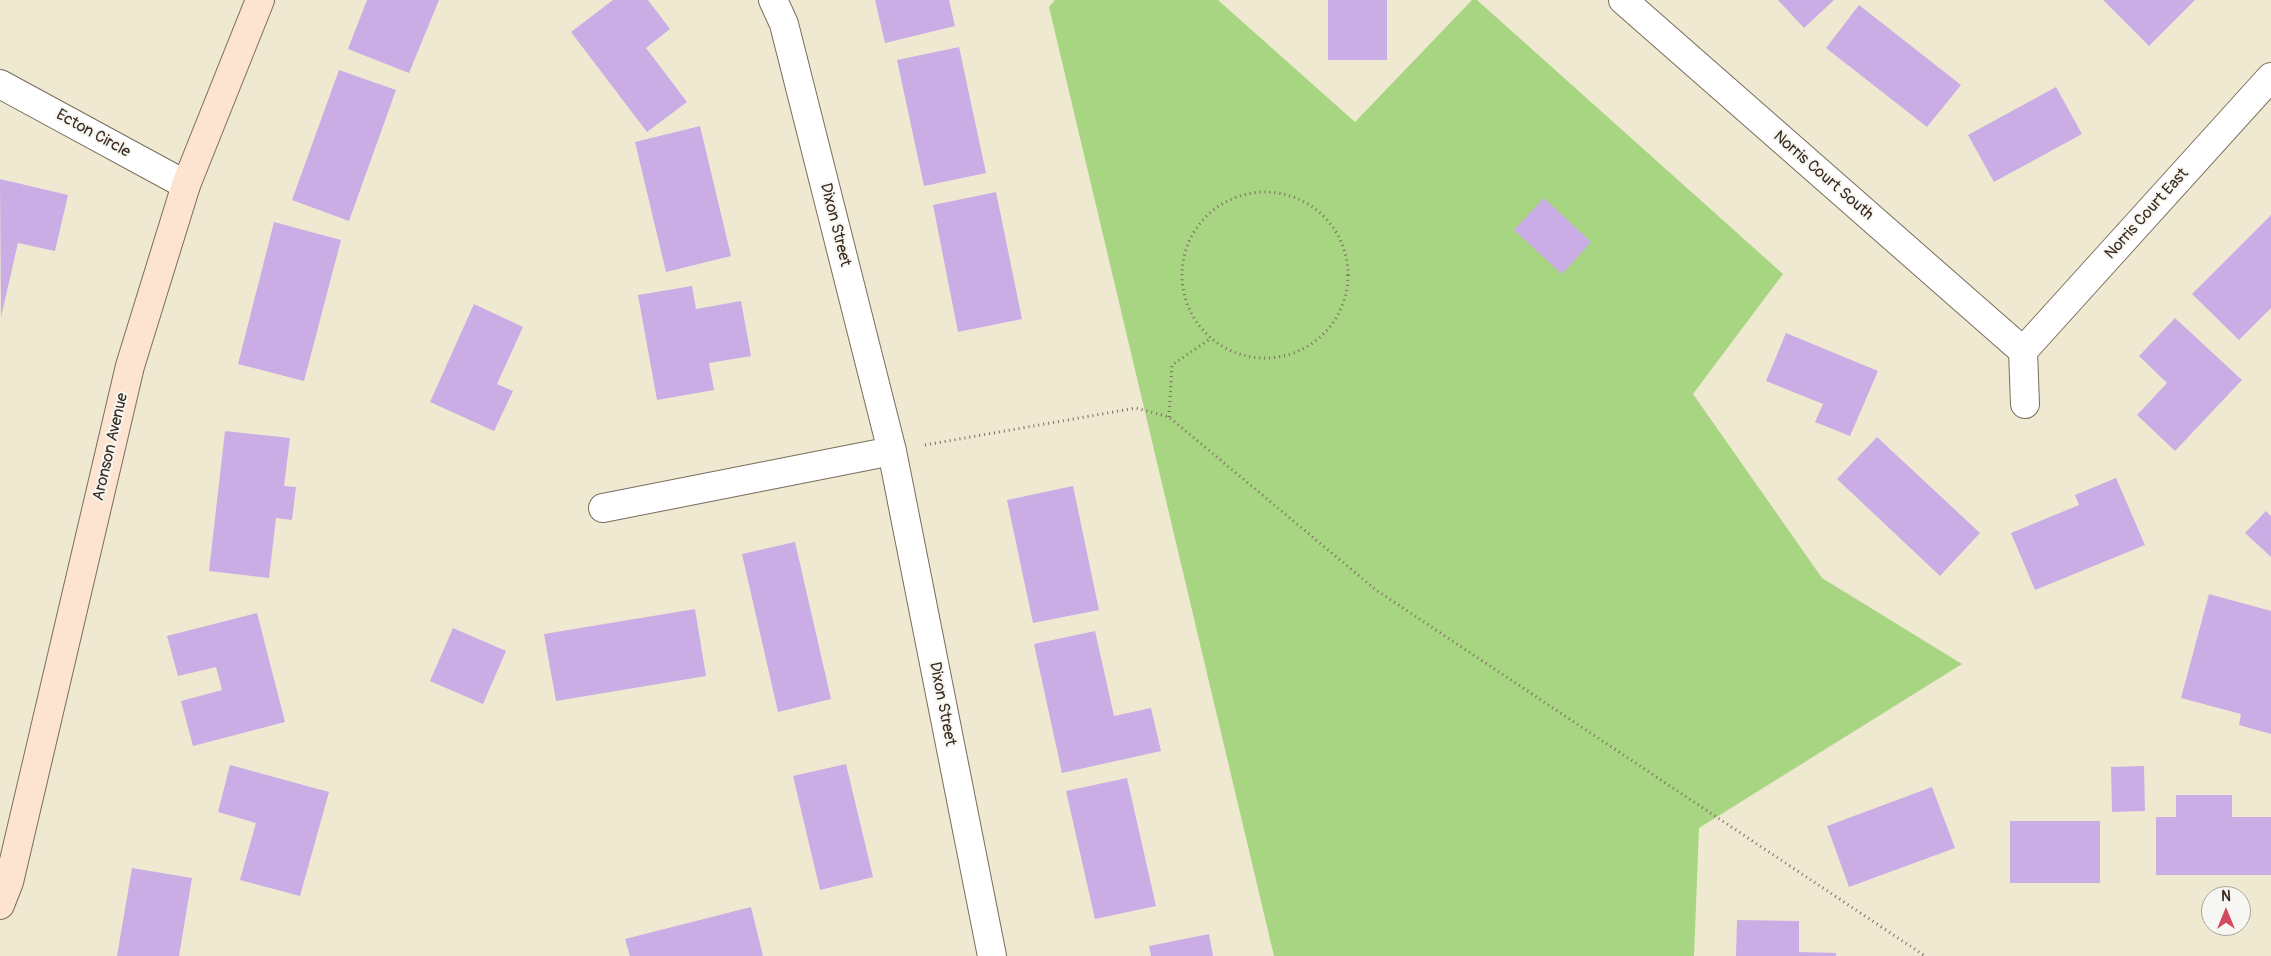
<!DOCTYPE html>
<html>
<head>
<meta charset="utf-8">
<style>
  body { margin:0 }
  #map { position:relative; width:2271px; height:956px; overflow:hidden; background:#efe9d2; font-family:Pangolin,sans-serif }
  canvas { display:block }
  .north { position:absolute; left:2201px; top:886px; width:50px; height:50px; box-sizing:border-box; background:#f6f6f2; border:1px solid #aba49d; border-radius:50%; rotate:0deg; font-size:14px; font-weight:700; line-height:20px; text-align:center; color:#3b2a1e }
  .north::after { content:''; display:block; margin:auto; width:18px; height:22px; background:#d1495b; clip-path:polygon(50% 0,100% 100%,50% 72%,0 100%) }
</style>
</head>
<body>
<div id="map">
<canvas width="2271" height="956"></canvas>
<div class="north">N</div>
</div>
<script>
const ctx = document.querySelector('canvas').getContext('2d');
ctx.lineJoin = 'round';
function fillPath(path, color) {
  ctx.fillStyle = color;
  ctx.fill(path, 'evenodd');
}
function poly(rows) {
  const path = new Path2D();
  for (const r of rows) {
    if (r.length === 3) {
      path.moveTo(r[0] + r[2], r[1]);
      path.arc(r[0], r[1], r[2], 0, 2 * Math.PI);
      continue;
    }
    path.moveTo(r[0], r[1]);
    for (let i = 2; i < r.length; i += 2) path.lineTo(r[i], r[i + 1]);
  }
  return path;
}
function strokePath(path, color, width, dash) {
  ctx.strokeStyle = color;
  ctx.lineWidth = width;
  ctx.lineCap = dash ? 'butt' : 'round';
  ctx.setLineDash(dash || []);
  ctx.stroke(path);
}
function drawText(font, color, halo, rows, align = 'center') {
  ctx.font = font + ' Pangolin,sans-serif';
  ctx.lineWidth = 4;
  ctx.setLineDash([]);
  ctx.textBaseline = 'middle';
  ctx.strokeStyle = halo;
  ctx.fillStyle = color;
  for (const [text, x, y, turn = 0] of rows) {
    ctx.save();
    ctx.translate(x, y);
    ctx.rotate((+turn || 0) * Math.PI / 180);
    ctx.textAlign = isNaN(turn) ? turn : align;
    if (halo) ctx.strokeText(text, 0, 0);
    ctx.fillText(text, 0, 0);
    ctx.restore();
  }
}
fillPath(poly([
  [1055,0,1218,0,1355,122,1472,0,1477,0,1783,274,1693,394,1822,578,1962,664,1699,828,1694,956,1274,956,1049,7]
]), '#a8d582');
fillPath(poly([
  [367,0,439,0,409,73,348,49],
  [613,0,648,0,670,29,646,48,687,102,647,132,571,32],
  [875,0,949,0,955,26,885,43],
  [1328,0,1387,0,1387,60,1328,60],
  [1778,0,1834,0,1804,28],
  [2103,0,2195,0,2149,46],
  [1859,5,1961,85,1927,127,1826,48],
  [959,47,986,173,924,186,897,60],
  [339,70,396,90,349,221,292,200],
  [2056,87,2082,134,1994,182,1968,135],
  [700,126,731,256,666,272,635,142],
  [0,179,68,195,55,251,18,243,1,317],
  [996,192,1022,319,958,332,933,205],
  [1544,198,1591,242,1562,274,1514,230],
  [2271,215,2271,308,2239,340,2192,294],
  [274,222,341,240,304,381,238,364],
  [692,286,696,309,741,301,751,356,709,363,714,390,657,400,638,295],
  [474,304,523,327,497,384,513,391,494,431,430,402],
  [2175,318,2242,380,2175,451,2137,415,2167,383,2139,356],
  [1786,333,1878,371,1850,436,1815,422,1823,404,1766,381],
  [225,431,290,438,284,486,296,487,292,520,276,518,269,578,209,571],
  [1877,437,1980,533,1940,576,1837,479],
  [2116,478,2145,545,2035,590,2011,533,2079,505,2075,495],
  [1073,486,1099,610,1033,623,1007,500],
  [2266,511,2271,516,2271,557,2245,533],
  [795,542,831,699,778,712,742,554],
  [2209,594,2271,611,2271,734,2239,725,2241,714,2181,698],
  [695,609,706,676,556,701,544,634],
  [257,613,285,722,193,746,181,701,222,690,216,667,178,676,167,636],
  [453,628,506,651,483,704,430,681],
  [1095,631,1114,716,1151,708,1161,751,1062,773,1034,644],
  [846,764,873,877,820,890,793,776],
  [230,765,329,792,300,896,240,880,256,823,218,812],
  [2144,766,2145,811,2112,812,2111,767],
  [1127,778,1156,906,1095,919,1066,791],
  [1932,787,1955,848,1849,887,1827,826],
  [2176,795,2232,795,2232,817,2271,817,2271,875,2156,875,2156,817,2176,817],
  [2010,821,2100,821,2100,883,2010,883],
  [132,868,192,878,179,956,117,956],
  [751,907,763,956,630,956,625,939],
  [1737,920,1799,921,1799,952,1836,953,1836,956,1736,956],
  [1209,934,1213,956,1151,956,1149,946]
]), '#caade5');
const street = poly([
  [773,0,784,24,892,451,992,956],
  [1623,0,2023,351],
  [0,84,186,185],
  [2023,351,2271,77],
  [2023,351,2025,404],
  [603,508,892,451]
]);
const secondary = poly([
  [0,905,9,882,130,366,186,185,260,0]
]);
strokePath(street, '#7a6d5d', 30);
strokePath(secondary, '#7a6d5d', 30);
strokePath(poly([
  [1265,275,83],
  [1169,417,1172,365,1210,339],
  [925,445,1136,408,1169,417,1376,590,1925,956]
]), '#7a6d5d', 3, [1, 4]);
strokePath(street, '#fff', 28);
strokePath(secondary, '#fde4d1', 28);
drawText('16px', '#3b2a1e', '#f6f6f2', [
  ["Ecton Circle",93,134,29],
  ["Norris Court South",1823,176,41],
  ["Norris Court East",2147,214,-48],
  ["Dixon Street",835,225,76],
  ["Aronson Avenue",111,447,-77],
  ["Dixon Street",942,704,79]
]);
</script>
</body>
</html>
